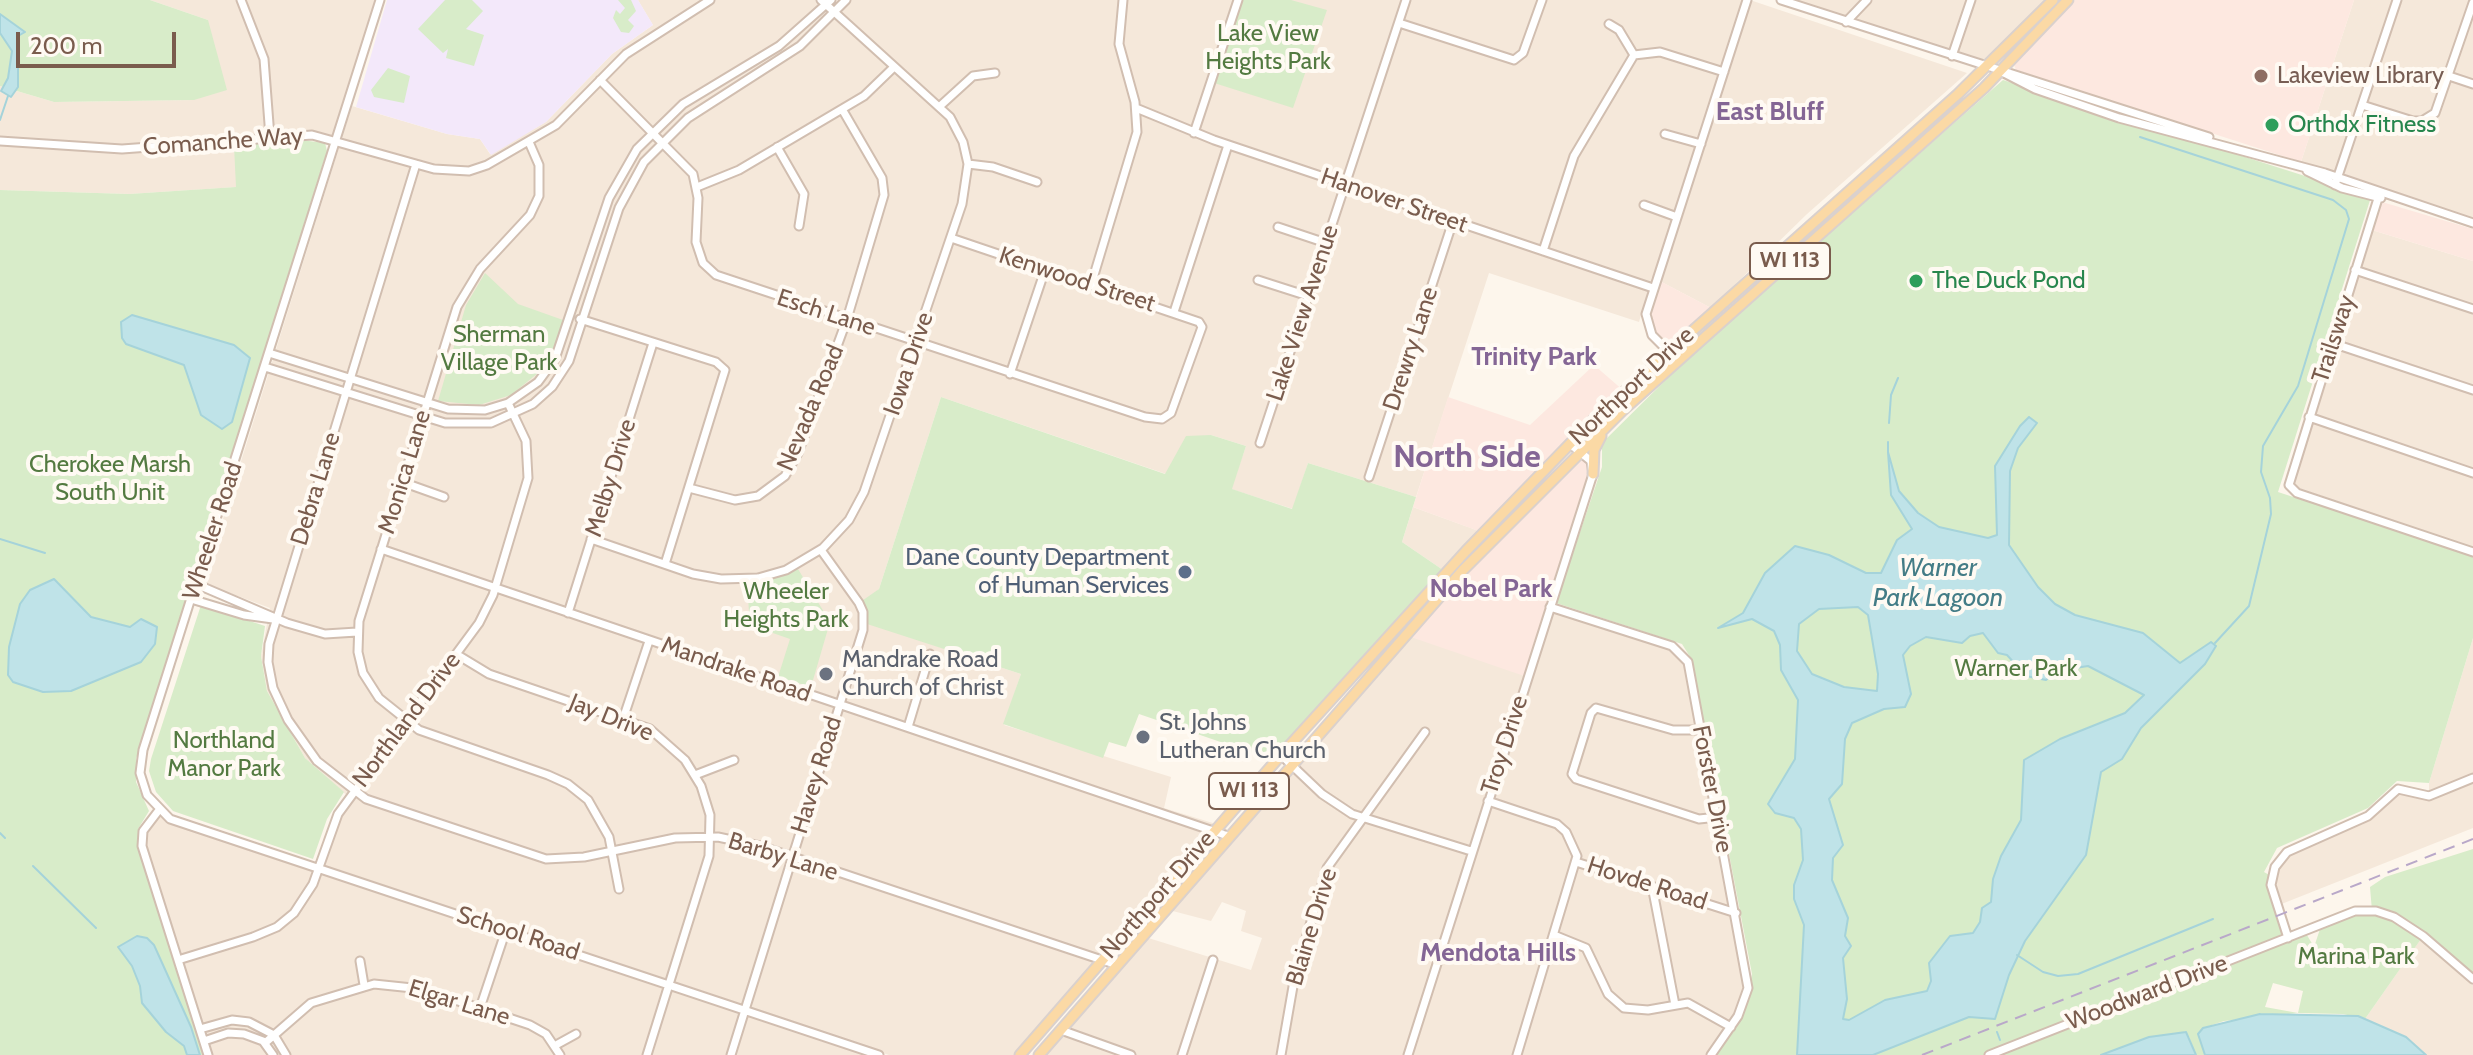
<!DOCTYPE html>
<html>
<head>
<meta charset="utf-8">
<style>
  body { margin:0 }
  #map { position:relative; width:2473px; height:1055px; overflow:hidden; background:#fdf6ec; font-family:Cabin,sans-serif }
  canvas { display:block }
  .scale { position:absolute; left:16px; top:32px; width:160px; height:36px; box-sizing:border-box; border:4px solid #7a5c4d; border-top:0; padding-left:10px; font-size:24px; line-height:28px; white-space:nowrap; color:#7a5c4d; -webkit-text-stroke:6px #fffaf3; paint-order:stroke }
</style>
</head>
<body>
<div id="map">
<canvas width="2473" height="1055"></canvas>
<div class="scale">200 m</div>
</div>
<script>
const ctx = document.querySelector('canvas').getContext('2d');
ctx.lineJoin = 'round';
function fillPath(path, color) {
  ctx.fillStyle = color;
  ctx.fill(path, 'evenodd');
}
function poly(rows) {
  const path = new Path2D();
  for (const r of rows) {
    path.moveTo(r[0], r[1]);
    for (let i = 2; i < r.length; i += 2) path.lineTo(r[i], r[i + 1]);
  }
  return path;
}
function strokePath(path, color, width, dash) {
  ctx.strokeStyle = color;
  ctx.lineWidth = width;
  ctx.lineCap = dash ? 'butt' : 'round';
  ctx.setLineDash(dash || []);
  ctx.stroke(path);
}
function drawText(font, color, halo, rows, align = 'center') {
  ctx.font = font + ' Cabin,sans-serif';
  ctx.lineWidth = 8;
  ctx.setLineDash([]);
  ctx.textBaseline = 'middle';
  ctx.strokeStyle = halo;
  ctx.fillStyle = color;
  for (const [text, x, y, turn = 0] of rows) {
    ctx.save();
    ctx.translate(x, y);
    ctx.rotate((+turn || 0) * Math.PI / 180);
    ctx.textAlign = isNaN(turn) ? turn : align;
    if (halo) ctx.strokeText(text, 0, 0);
    ctx.fillText(text, 0, 0);
    ctx.restore();
  }
}
fillPath(poly([
  [150,0,380,0,336,140,234,140,237,187,129,194,0,190,0,86,54,102,194,100,208,20],
  [638,0,1750,0,1967,73,1807,214,1711,308,1652,277,1639,322,1489,273,1416,497,1308,463,1293,509,1231,489,1246,446,1211,435,1166,474,941,397,879,589,871,597,870,624,1021,674,1004,725,1171,777,1164,808,1216,824,1015,1055,889,1055,323,866,340,818,352,800,305,758,267,691,261,656,270,608,203,583,352,106,447,134,480,139,490,154,546,122,612,54,653,25],
  [1781,0,2053,0,1987,67],
  [2354,0,2473,0,2473,218,2301,162],
  [2372,230,2473,261,2473,548,2293,486],
  [1413,507,1479,531,1443,570,1402,542],
  [1550,607,1671,646,1686,658,1748,980,1740,1004,1707,1055,1039,1055,1142,936,1251,970,1262,938,1241,931,1246,911,1222,902,1211,921,1165,909,1405,635],
  [2473,638,2473,828,2279,905,2276,878,2282,864,2292,854,2363,824,2399,793,2429,800,2429,783],
  [159,810,164,814,879,1055,208,1055,141,840],
  [2423,936,2473,979,2473,1055,2426,1055,2406,1037,2365,1019]
]), '#f5e8da');
fillPath(poly([
  [2075,0,2354,0,2301,162,2016,70,2014,65,2018,58],
  [2382,202,2473,229,2473,261,2372,230],
  [1656,279,1715,310,1668,351,1652,335,1646,314],
  [1594,365,1624,391,1484,533,1413,507,1448,397,1530,425],
  [1581,451,1593,468,1527,677,1405,635]
]), '#fde8e0');
fillPath(poly([
  [387,0,638,0,653,25,612,54,546,122,491,155,480,139,447,134,356,107]
]), '#f3e8fa');
fillPath(poly([
  [0,0,150,0,208,20,227,90,194,100,54,102,0,86],
  [445,0,472,0,483,11,466,29,484,35,474,66,446,58,448,49,443,53,418,29],
  [618,0,631,0,636,11,628,20,634,26,629,33,621,32,613,18,616,10,620,14,625,8],
  [1238,0,1291,0,1327,10,1293,108,1211,82],
  [388,68,410,76,404,103,374,97,371,90],
  [2003,80,2371,197,2278,492,2473,556,2473,638,2429,783,2397,781,2368,808,2277,848,2264,872,2271,876,2288,938,2304,930,2314,947,2321,926,2341,916,2365,913,2386,917,2421,939,2365,1019,2343,1014,2298,1013,2224,1021,2203,1028,2205,1055,2196,1055,2189,1037,2180,1033,2149,1037,2101,1055,1717,1055,1747,1005,1752,974,1692,660,1682,644,1556,603,1602,467,1602,443,1696,350],
  [2273,983,2303,991,2298,1013,2265,1007],
  [301,140,325,143,327,151,136,759,136,782,149,811,138,829,138,847,203,1055,200,1055,154,945,118,947,132,966,140,986,142,1003,166,1032,184,1046,187,1055,0,1055,0,190,129,194,236,187,234,146],
  [132,315,174,328,234,345,190,381,184,365,153,353],
  [54,579,91,617,130,628,141,662,71,691,8,674,9,647,20,604],
  [485,273,518,304,563,320,556,343,538,373,511,395,479,405,438,401,466,305],
  [941,397,1165,474,1186,436,1211,435,1246,446,1232,489,1292,509,1308,463,1416,497,1402,542,1443,570,1273,760,1139,714,1126,747,1109,742,1103,758,1003,724,1021,674,864,623,859,603,879,589],
  [798,569,830,622,811,687,778,677,790,639,750,625,747,584],
  [201,605,265,626,261,656,267,691,305,758,344,792,327,819,313,859,173,811,156,792,149,771,151,759],
  [2473,849,2473,979,2413,929,2372,911,2370,887,2385,877]
]), '#d8ecc9');
const water = poly([
  [0,14,25,32,18,36,18,87,11,97,1,91,8,78,12,51,0,33,0,14],
  [132,315,234,345,250,358,232,422,222,429,201,415,184,365,126,344,122,338,121,322,132,315],
  [2029,417,2037,423,2018,448,2010,471,2009,545,2038,587,2055,604,2075,615,2143,633,2180,663,2211,642,2216,646,2205,664,2141,728,2122,759,2101,772,2086,855,2025,941,2009,975,1995,1019,1969,1017,1873,1055,1797,1055,1804,925,1794,899,1794,885,1803,860,1801,829,1794,818,1775,813,1768,804,1795,759,1798,700,1781,670,1780,645,1774,631,1752,619,1718,628,1743,613,1765,573,1795,546,1829,555,1866,573,1881,573,1897,540,1912,529,1891,495,1888,452,1899,491,1918,513,1939,527,1988,538,1997,535,1995,466,2020,426,2029,417],
  [1858,607,1868,615,1878,674,1877,691,1844,687,1812,674,1797,651,1799,624,1819,609,1858,607],
  [1983,633,1998,653,2007,655,2026,676,2046,680,2056,671,2088,666,2144,695,2125,713,2060,739,2024,760,2021,820,2001,856,1993,879,1991,902,1982,908,1980,922,1973,933,1950,936,1929,963,1931,981,1927,991,1885,1000,1849,1020,1843,1019,1847,999,1843,958,1851,946,1845,936,1848,918,1832,880,1833,858,1843,845,1829,799,1842,784,1845,739,1852,723,1884,709,1905,707,1911,694,1903,655,1910,646,1926,637,1962,643,1970,636,1983,633],
  [54,579,91,617,130,627,141,619,157,627,155,644,141,662,71,691,43,692,13,682,8,675,9,647,20,604,30,590,54,579],
  [137,936,147,938,154,945,191,1027,200,1055,187,1055,184,1046,166,1032,142,1003,140,986,132,966,118,947,137,936],
  [2260,1014,2358,1016,2406,1037,2426,1055,2205,1055,2198,1034,2203,1028,2260,1014],
  [2186,1032,2196,1055,2101,1055,2149,1037,2186,1032]
]);
fillPath(water, '#bfe3e8');
strokePath(water, '#a5d3da', 2);
strokePath(poly([
  [0,120,8,96],
  [2140,137,2333,200,2346,210,2349,219,2298,386,2263,446,2261,472,2270,498,2271,514,2249,606,2215,643],
  [1889,423,1891,395,1898,378],
  [1888,452,1888,442],
  [0,539,45,553],
  [0,833,5,838],
  [33,866,96,928],
  [2017,955,2043,972,2058,976,2078,974,2213,919],
  [1997,1032,2000,1040]
]), '#a5d3da', 2);
const minor = poly([
  [241,0,264,59,270,137],
  [380,0,143,750,140,773,147,795,170,819,879,1055],
  [1781,0,2209,137],
  [1846,22,1867,0],
  [1399,23,1514,60,1523,53,1542,0],
  [1609,24,1619,30,1634,55],
  [1634,55,1660,52,1724,72],
  [1952,56,1971,0],
  [2000,71,2035,89,2119,118,2325,173,2473,223],
  [2449,76,2473,84],
  [600,80,693,174,698,198,696,242,703,263,716,275,1145,417,1162,419,1171,413,1202,327,1199,322,951,238],
  [2362,105,2413,121,2422,121,2435,113,2473,3],
  [939,107,973,76,995,73],
  [1136,108,1214,140,1653,288],
  [1194,133,1238,0],
  [1665,134,1701,144],
  [0,141,122,149,312,135,434,169,469,171,487,165,556,125,626,54,710,0],
  [529,142,539,165,539,196,530,215,480,269,457,307,359,621,358,652,363,673,379,698,419,730,548,775,568,784,588,800,609,837,619,889],
  [777,147,804,194,799,226],
  [416,164,269,644,268,662,273,688,288,720,317,761,366,799,546,859,584,857,675,838,718,837,760,846,1117,965],
  [968,164,993,167,1037,182],
  [2307,171,2342,188,2381,198],
  [2335,185,2397,0],
  [697,187,739,170,864,96,894,67],
  [2380,192,2289,485,2297,493,2473,552],
  [1644,205,1677,217],
  [1278,227,1326,243],
  [1543,251,1574,156,1634,55],
  [2355,270,2473,309],
  [1258,280,1308,296],
  [1091,285,1137,132,1135,102,1119,44,1123,0],
  [1174,312,1228,145],
  [580,319,716,362,725,370,665,564],
  [2332,343,2473,390],
  [269,353,448,409,485,410,508,403,538,382,555,359,609,198,637,149,683,104,779,46,831,0],
  [1678,361,1652,335,1646,314,1747,0],
  [265,367,445,423,491,423,533,404,552,387,569,361,619,208,644,162,688,118,800,46,846,0],
  [1010,374,1045,270],
  [2309,417,2473,473],
  [1260,443,1406,0],
  [1369,477,1453,221],
  [402,482,444,497],
  [689,488,735,500,758,496,785,476,798,453,847,319,884,195,882,178,842,109],
  [591,539,693,574,721,579,758,578,786,570,823,548,849,520,864,492,962,204,968,164,963,142,950,117,821,0],
  [381,549,1228,836],
  [196,584,287,623,325,634,357,632],
  [191,599,244,615,273,619],
  [1550,607,1672,646,1688,662,1748,988,1738,1016,1711,1055],
  [568,613,653,343],
  [456,654,489,674,650,729,685,760,701,786,710,815,709,856,647,1055],
  [623,719,649,641],
  [908,727,930,654],
  [1701,730,1673,730,1596,708,1591,713,1572,774,1576,779,1699,819,1718,817],
  [1281,755,1322,794,1352,814,1471,851],
  [695,775,734,760],
  [1488,801,1557,824,1566,832,1577,856,1517,1055],
  [159,810,143,831,142,846,208,1055],
  [1576,862,1736,913],
  [1652,886,1675,1005],
  [1554,935,1586,948,1608,994,1624,1008,1648,1010,1688,1003,1731,1027],
  [2288,938,2271,885,2275,867,2287,852,2368,816,2398,789,2429,796,2473,778],
  [178,960,253,937,277,927,294,913,313,884,338,814,479,623,493,595,528,478,526,441,508,403],
  [360,961,364,985],
  [480,1008,506,930],
  [200,1029,232,1020,249,1022,274,1035,286,1055],
  [1061,1030,1131,1055],
  [204,1041,228,1033,244,1034,263,1041,273,1055],
  [265,1043,311,1003,374,984,422,989,530,1025,546,1034,560,1055],
  [556,1045,576,1034],
  [731,1055,863,630,863,612,859,603,821,550],
  [1182,1055,1213,960],
  [1281,1055,1295,975,1327,868,1425,732],
  [1408,1055,1593,474,1591,461,1570,444],
  [1989,1055,2355,911,2376,911,2394,917,2423,936,2473,979]
]);
const major = poly([
  [1593,474,1594,450,1601,436],
  [1020,1055,1281,755,1466,551,1597,416,1958,94,2053,0],
  [1039,1055,1463,570,1622,411,1984,88,2068,0]
]);
strokePath(minor, '#d1beb0', 11);
strokePath(major, '#dad1cd', 13);
strokePath(minor, '#fff', 7);
strokePath(major, '#fbd9a5', 9);
strokePath(poly([
  [1922,1055,2473,839]
]), '#b9a8c9', 2, [12, 8]);
for (const [x, y, r, color] of [
  [2261,76,8,"#8d6e63"],
  [2272,125,8,"#2e9e5b"],
  [1916,281,8,"#2e9e5b"],
  [1185,572,8,"#5c6f8a"],
  [826,674,8,"#6b7280"],
  [1143,737,8,"#6b7280"]
]) {
  const dot = new Path2D();
  dot.arc(x, y, r, 0, 2 * Math.PI);
  ctx.fillStyle = color;
  ctx.fill(dot);
  strokePath(dot, '#fffaf3', 3);
}
for (const [x, y, w] of [
  [1790,261,80],
  [1249,791,80]
]) {
  const box = new Path2D();
  box.roundRect(x - w / 2, y - 18, w, 36, 6);
  ctx.fillStyle = '#fffaf3';
  ctx.fill(box);
  strokePath(box, '#7a5c4d', 2);
}
drawText('bold 22px', '#7a5c4d', null, [
  ["WI 113",1790,261],
  ["WI 113",1249,791]
]);
drawText('24px', '#537a41', '#fffaf3', [
  ["Lake View",1268,34],
  ["Heights Park",1268,62],
  ["Sherman",499,335],
  ["Village Park",499,363],
  ["Cherokee Marsh",110,465],
  ["South Unit",110,493],
  ["Wheeler",786,592],
  ["Heights Park",786,620],
  ["Warner Park",2016,669],
  ["Northland",224,741],
  ["Manor Park",224,769],
  ["Marina Park",2356,957]
]);
drawText('24px', '#785e54', '#fffaf3', [
  ["Lakeview Library",2277,76]
], 'left');
drawText('24px', '#27864d', '#fffaf3', [
  ["Orthdx Fitness",2288,125],
  ["The Duck Pond",1932,281]
], 'left');
drawText('24px', '#7a5c4d', '#fffaf3', [
  ["Comanche Way",223,142,-4],
  ["Hanover Street",1394,201,19],
  ["Kenwood Street",1077,280,18],
  ["Esch Lane",826,313,18],
  ["Lake View Avenue",1303,313,-72],
  ["Trailsway",2334,339,-72],
  ["Drewry Lane",1411,349,-72],
  ["Iowa Drive",909,364,-71],
  ["Northport Drive",1632,386,-43],
  ["Nevada Road",811,408,-67],
  ["Monica Lane",405,472,-73],
  ["Melby Drive",611,478,-73],
  ["Debra Lane",316,489,-73],
  ["Wheeler Road",213,531,-72],
  ["Mandrake Road",736,670,19],
  ["Jay Drive",611,718,22],
  ["Northland Drive",407,720,-53],
  ["Troy Drive",1505,745,-72],
  ["Havey Road",817,775,-73],
  ["Forster Drive",1712,789,79],
  ["Barby Lane",783,857,17],
  ["Hovde Road",1647,884,18],
  ["Northport Drive",1158,895,-49],
  ["Blaine Drive",1312,927,-73],
  ["School Road",518,934,18],
  ["Woodward Drive",2147,993,-21],
  ["Elgar Lane",459,1003,17]
]);
drawText('24px', '#4e5e75', '#fffaf3', [
  ["Dane County Department",1169,558],
  ["of Human Services",1169,586]
], 'right');
drawText('24px', '#5b616d', '#fffaf3', [
  ["Mandrake Road",842,660],
  ["Church of Christ",842,688],
  ["St. Johns",1159,723],
  ["Lutheran Church",1159,751]
], 'left');
drawText('bold 26px', '#846695', '#fffaf3', [
  ["East Bluff",1770,112],
  ["Trinity Park",1534,357],
  ["Nobel Park",1491,589],
  ["Mendota Hills",1498,953]
]);
drawText('italic 26px', '#437c86', '#fffaf3', [
  ["Warner",1938,568],
  ["Park Lagoon",1938,598]
]);
drawText('bold 32px', '#846695', '#fffaf3', [
  ["North Side",1467,458]
]);
</script>
</body>
</html>
